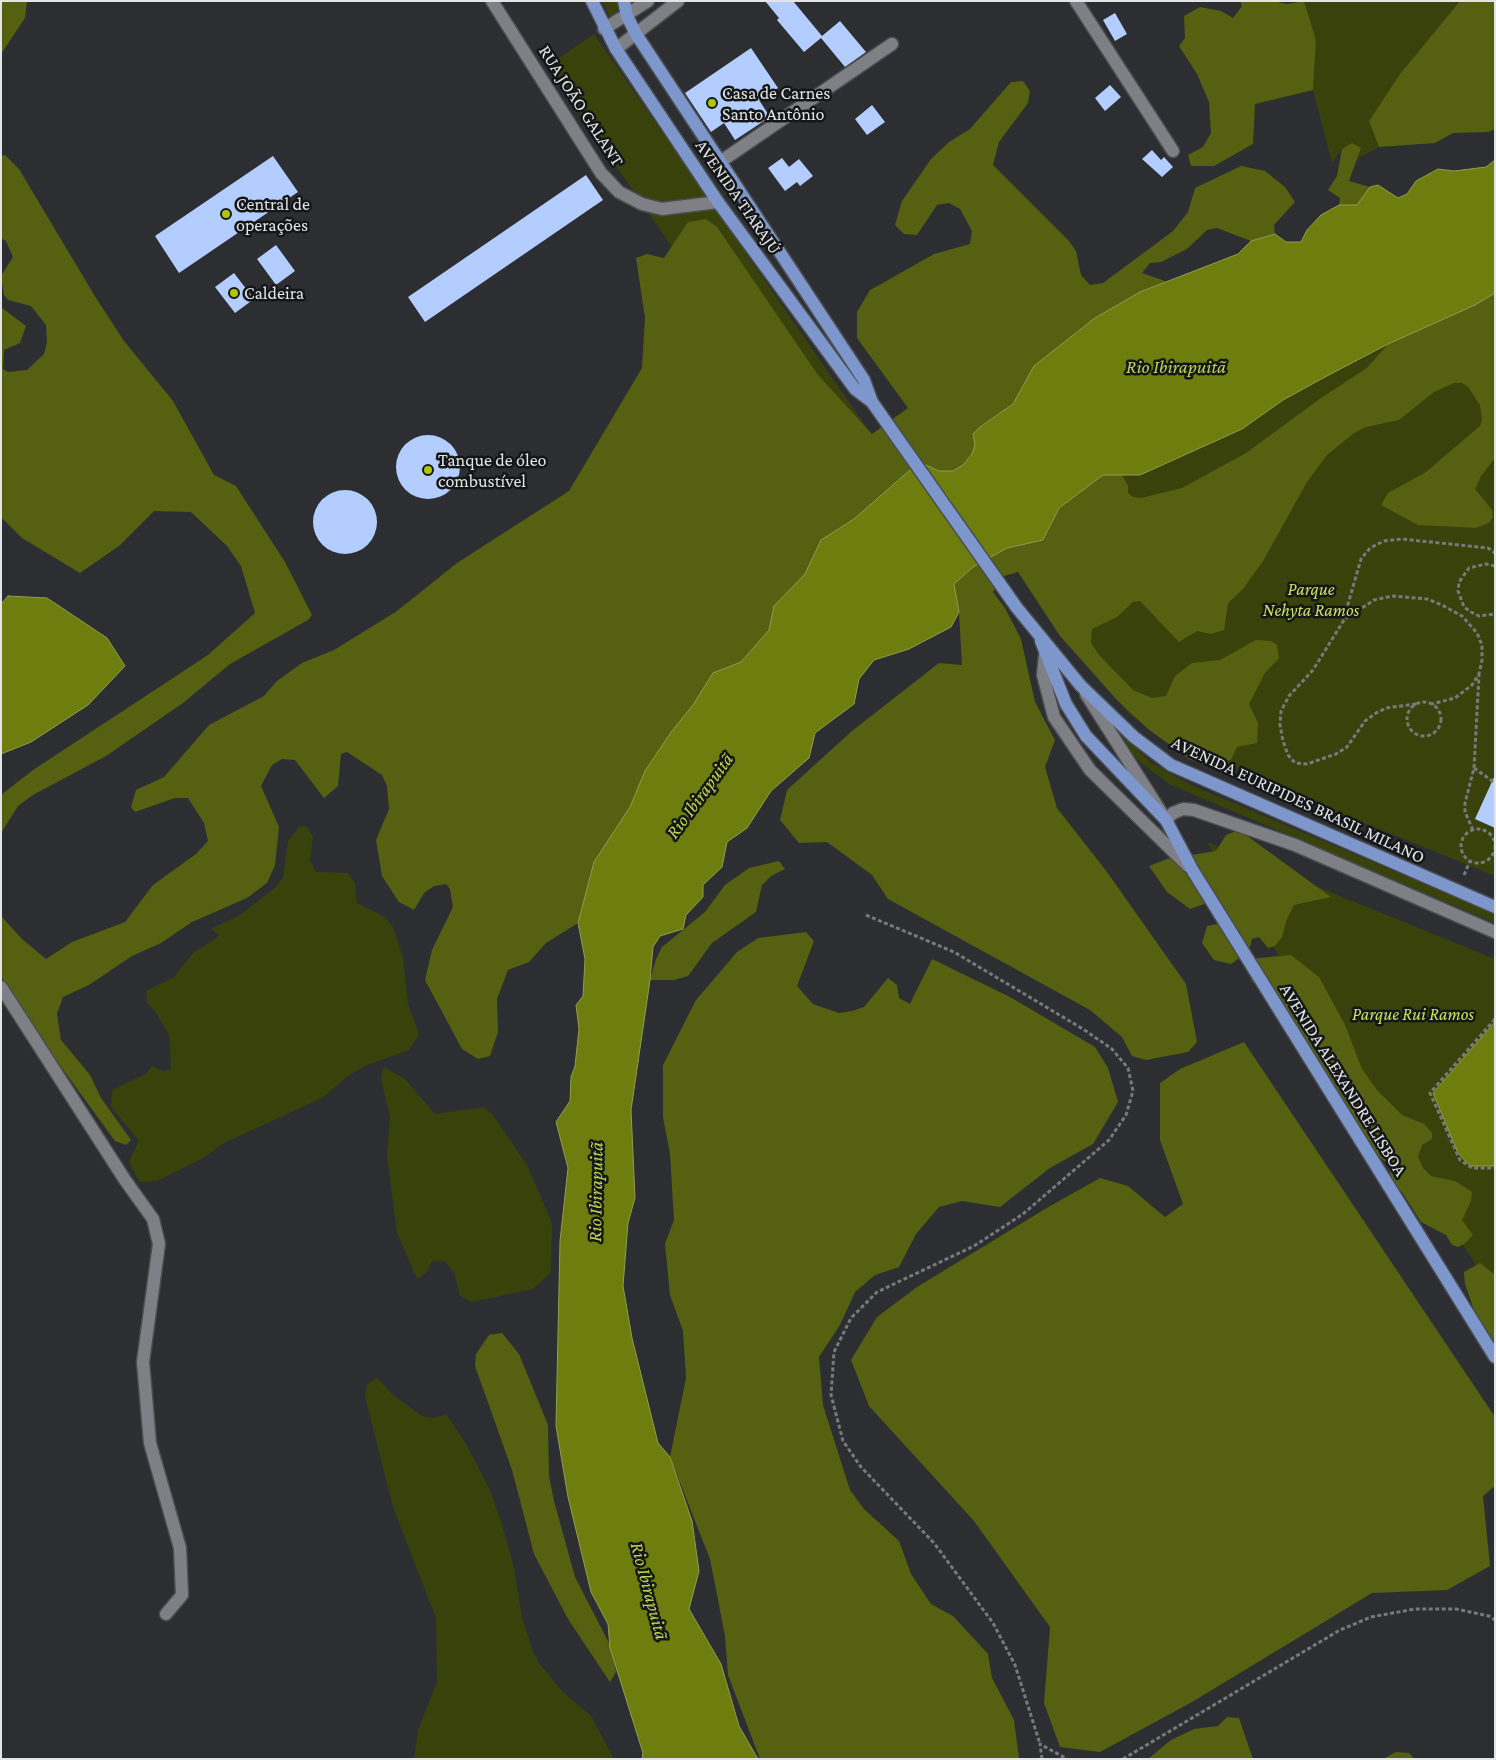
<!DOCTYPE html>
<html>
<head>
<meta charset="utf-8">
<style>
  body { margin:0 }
  #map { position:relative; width:1496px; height:1760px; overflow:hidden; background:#2c2e32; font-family:"Crimson Pro",serif }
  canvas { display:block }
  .frame { position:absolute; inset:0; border:2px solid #e2e4e6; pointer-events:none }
</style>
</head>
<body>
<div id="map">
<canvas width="1496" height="1760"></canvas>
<div class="frame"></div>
</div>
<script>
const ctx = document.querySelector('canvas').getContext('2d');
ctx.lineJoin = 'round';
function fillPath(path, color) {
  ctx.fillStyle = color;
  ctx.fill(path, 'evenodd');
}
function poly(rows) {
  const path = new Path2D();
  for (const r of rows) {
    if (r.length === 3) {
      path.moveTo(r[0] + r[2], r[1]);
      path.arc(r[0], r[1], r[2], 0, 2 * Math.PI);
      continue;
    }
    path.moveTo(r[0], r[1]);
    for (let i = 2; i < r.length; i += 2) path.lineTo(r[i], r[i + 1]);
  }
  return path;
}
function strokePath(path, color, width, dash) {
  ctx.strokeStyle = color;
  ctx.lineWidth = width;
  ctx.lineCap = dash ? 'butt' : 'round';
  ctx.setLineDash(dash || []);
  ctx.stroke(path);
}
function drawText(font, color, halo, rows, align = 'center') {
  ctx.font = font + ' "Crimson Pro",serif';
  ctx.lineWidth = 5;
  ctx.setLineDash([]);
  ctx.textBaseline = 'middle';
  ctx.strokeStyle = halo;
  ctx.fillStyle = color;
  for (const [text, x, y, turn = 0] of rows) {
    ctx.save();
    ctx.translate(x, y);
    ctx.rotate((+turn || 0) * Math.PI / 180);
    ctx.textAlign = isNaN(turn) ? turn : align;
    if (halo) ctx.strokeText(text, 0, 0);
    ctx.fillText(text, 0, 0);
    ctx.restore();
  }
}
fillPath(poly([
  [602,1,617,1,617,15,610,17],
  [1304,1,1460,1,1400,74,1369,121,1379,147,1360,157,1357,161,1361,148,1342,149,1332,163,1313,90,1316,40],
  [594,34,885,454,841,491,547,66],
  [1495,293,1495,876,1315,803,1181,746,1154,731,1129,714,1056,627,1042,540,1059,508,1103,475,1140,475,1325,377,1388,344,1475,305],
  [1122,739,1129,741,1150,762,1189,784,1495,914,1495,923,1169,784,1137,760],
  [306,826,313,836,310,861,316,872,348,873,355,883,357,903,385,917,393,927,403,958,408,1004,419,1034,409,1050,367,1065,346,1077,324,1097,224,1143,203,1158,157,1181,139,1182,129,1161,139,1141,111,1107,112,1090,146,1074,152,1066,162,1071,171,1069,169,1035,155,1011,147,1003,146,991,174,977,194,952,215,939,219,935,211,929,240,915,276,887,283,877,288,841,299,827],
  [1207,842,1495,959,1495,1294,1446,1219],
  [383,1067,404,1078,435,1114,484,1107,493,1115,527,1165,552,1223,551,1272,533,1289,472,1302,460,1296,454,1272,445,1262,432,1261,427,1272,417,1279,397,1233,387,1156,390,1117,381,1079],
  [377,1378,393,1395,422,1416,434,1418,446,1414,466,1444,489,1488,501,1521,514,1568,522,1617,533,1652,539,1663,563,1692,591,1716,614,1759,414,1759,418,1730,437,1682,436,1618,394,1510,365,1397,367,1385]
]), '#3a420c');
fillPath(poly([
  [1,1,27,1,25,18,1,54],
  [1240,1,1273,1,1287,4,1304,1,1316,40,1313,90,1255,104,1253,144,1214,166,1191,166,1188,155,1203,147,1211,133,1209,102,1197,74,1179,46,1185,38,1184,16,1200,7,1221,11,1233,18,1242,6],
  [1460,1,1495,1,1495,129,1488,132,1453,133,1435,143,1379,147,1369,121,1400,74],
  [1023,81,1030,91,1028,103,999,142,993,165,1069,241,1076,251,1081,275,1090,285,1103,283,1173,231,1188,212,1195,188,1241,166,1265,171,1285,187,1295,202,1274,225,1275,234,1251,241,1217,228,1207,230,1187,249,1161,262,1150,263,1142,273,1168,282,1140,292,1095,318,1034,366,1013,404,981,425,973,434,975,445,972,454,963,465,953,471,939,471,926,465,910,470,854,519,821,540,805,574,774,606,769,630,741,662,713,673,693,705,672,731,645,771,630,807,594,862,578,923,546,943,529,962,508,970,497,999,498,1032,490,1056,478,1059,462,1049,425,980,432,950,453,907,450,889,446,884,434,886,424,893,414,910,399,902,382,876,376,840,389,809,387,786,382,775,347,752,341,754,338,786,324,798,295,760,282,759,272,765,261,786,279,827,275,865,267,883,247,898,192,922,161,943,132,956,89,985,63,997,57,1014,61,1040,90,1075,101,1098,131,1140,126,1145,115,1141,43,1042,1,976,1,916,22,939,46,959,72,942,125,922,153,885,196,854,208,841,204,823,188,798,175,798,135,812,131,807,136,790,164,777,209,725,264,696,277,681,302,663,334,650,397,611,457,563,569,491,642,368,645,318,636,258,647,254,664,258,688,222,706,219,717,227,818,375,872,434,908,408,857,338,857,312,870,290,881,284,934,254,970,244,972,231,960,209,949,203,937,205,917,235,904,234,895,225,902,201,931,159,949,142,970,129,1011,82],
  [1352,143,1361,148,1349,181,1370,187,1357,205,1339,205,1340,198,1328,190,1337,176,1342,149],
  [5,155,19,169,96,298,124,341,173,401,214,475,236,486,285,562,312,615,308,620,230,664,183,703,106,756,33,795,18,806,1,833,1,795,33,770,208,655,255,613,241,566,227,546,191,512,154,511,119,546,80,573,22,538,1,517,1,307,26,326,20,343,4,350,3,369,8,372,27,370,44,354,47,342,46,325,31,306,8,300,4,295,1,276,13,257,6,241,1,238,1,156],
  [1495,293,1495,458,1481,476,1475,489,1492,510,1493,517,1489,523,1476,528,1418,525,1381,505,1388,493,1426,472,1480,426,1482,420,1480,405,1468,387,1462,383,1454,383,1434,392,1399,420,1366,427,1354,433,1327,455,1307,482,1263,561,1243,589,1228,603,1224,630,1211,634,1197,631,1179,642,1140,601,1133,602,1117,617,1092,629,1091,643,1099,655,1133,690,1152,698,1166,696,1175,676,1192,663,1220,660,1256,640,1271,641,1277,645,1279,658,1265,673,1249,704,1258,723,1257,743,1237,747,1231,760,1203,764,1189,759,1148,729,1117,700,1060,636,1018,572,1004,576,993,592,1005,608,1021,639,1035,702,1055,740,1045,767,1057,808,1107,872,1186,984,1197,1042,1188,1052,1146,1060,1132,1056,1122,1037,1090,1010,888,899,872,875,827,842,799,843,780,820,787,790,852,731,939,663,962,665,959,612,954,584,973,567,1007,548,1043,540,1043,542,1059,508,1103,475,1122,475,1128,486,1128,493,1133,497,1141,498,1182,488,1246,453,1321,398,1367,368,1388,344,1475,305],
  [1239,830,1331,897,1294,905,1287,919,1282,937,1275,946,1268,948,1259,937,1252,939,1249,951,1231,964,1214,960,1202,943,1207,926,1224,923,1207,903,1190,909,1167,892,1149,866,1167,859,1216,851,1226,835],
  [779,861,785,869,771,876,762,885,756,912,712,943,688,976,674,980,650,980,656,959,662,947,705,912,725,885,749,868],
  [806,932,814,941,797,986,813,1004,839,1013,852,1011,864,1007,888,978,897,985,899,998,910,1004,932,959,1010,997,1095,1047,1108,1068,1118,1102,1093,1144,1050,1168,1000,1207,962,1201,939,1207,916,1234,899,1267,875,1275,855,1292,840,1325,819,1357,823,1405,850,1490,864,1509,899,1541,911,1574,931,1604,953,1616,988,1654,992,1678,1014,1720,1019,1759,760,1759,728,1675,725,1636,710,1559,670,1457,686,1378,683,1331,670,1295,665,1244,674,1220,670,1154,663,1117,663,1065,696,1000,737,952,758,938],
  [1291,955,1319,977,1345,1025,1362,1069,1377,1090,1402,1115,1424,1124,1432,1133,1432,1139,1422,1145,1418,1157,1423,1168,1431,1176,1455,1181,1472,1192,1471,1201,1462,1220,1473,1235,1464,1244,1458,1247,1452,1245,1446,1235,1421,1222,1402,1192,1391,1184,1389,1164,1366,1149,1280,1011,1251,980,1249,959],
  [1244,1042,1495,1417,1495,1486,1483,1496,1490,1566,1447,1590,1372,1593,1192,1702,1100,1752,1060,1747,1044,1703,1050,1627,974,1521,869,1406,851,1360,877,1317,917,1287,1050,1206,1100,1178,1128,1186,1165,1217,1183,1204,1160,1140,1160,1083,1180,1069],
  [1480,1263,1495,1275,1495,1348,1474,1310,1465,1284,1464,1272],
  [502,1333,519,1354,548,1425,549,1476,554,1501,575,1577,611,1647,616,1672,610,1682,568,1619,534,1554,512,1470,475,1366,476,1354,489,1335],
  [1227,1717,1239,1718,1253,1759,1148,1759,1171,1740,1194,1729,1218,1726],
  [1396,1752,1409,1753,1414,1759,1383,1759]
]), '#556110');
const water = poly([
  [1495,160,1495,293,1475,305,1388,344,1325,377,1283,400,1242,429,1140,475,1103,475,1059,508,1043,540,1007,548,973,567,954,584,959,612,951,627,909,649,874,660,859,679,854,704,815,733,809,758,771,791,747,828,727,842,722,867,703,885,703,897,686,915,683,929,660,936,653,947,650,980,631,1110,635,1198,628,1223,623,1286,632,1338,658,1443,670,1457,692,1521,699,1571,689,1609,721,1664,739,1726,758,1759,642,1759,643,1753,610,1648,608,1624,591,1592,568,1497,556,1426,560,1241,568,1168,556,1122,570,1101,571,1077,575,1066,579,1029,576,1005,583,996,585,959,578,923,594,862,630,807,645,771,672,731,693,705,713,673,741,662,769,630,774,606,805,574,821,540,854,519,910,470,926,465,939,471,953,471,963,465,972,454,975,445,973,434,981,426,1013,404,1034,366,1095,318,1140,292,1238,254,1251,241,1275,234,1286,242,1301,242,1307,230,1321,215,1339,205,1357,205,1370,187,1378,185,1398,198,1407,194,1416,181,1438,169,1454,171,1486,167,1495,160],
  [8,596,47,598,107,638,125,666,88,705,31,742,1,754,1,604,8,596],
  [1495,1022,1495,1166,1472,1166,1467,1163,1458,1153,1433,1093,1495,1022]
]);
fillPath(water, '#6e7e0e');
strokePath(water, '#919d4f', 1);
fillPath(poly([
  [765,1,793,1,822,36,840,21,866,52,845,67,821,38,804,52,777,20,779,18],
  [1115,13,1127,34,1115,41,1103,20],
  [751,48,778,88,759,100,770,117,735,140,724,123,711,132,685,93],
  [1110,85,1121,97,1105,111,1095,98],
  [872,105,885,122,867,135,855,119],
  [1152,150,1161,160,1164,157,1173,167,1162,177,1142,159],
  [273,156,298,192,179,273,155,236],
  [782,158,789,167,799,159,813,176,800,186,797,182,785,191,768,168],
  [586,175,603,200,425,322,408,297],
  [276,245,295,271,276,285,257,259],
  [234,273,254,299,235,313,215,287],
  [428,467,32],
  [345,522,32],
  [1495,775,1495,828,1475,819]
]), '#b3cdff');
const minor = poly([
  [492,1,601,173,619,192,642,204,662,209,718,202],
  [1076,1,1173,151],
  [604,29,648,1],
  [616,49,678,1],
  [720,162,892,44],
  [1045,655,1043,675,1054,717,1090,770,1188,866],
  [1086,694,1166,820,1173,813,1183,809,1194,810,1295,845,1495,932],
  [1,987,125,1180,153,1219,159,1244,143,1362,150,1443,180,1548,182,1595,166,1614]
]);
const major = poly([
  [592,1,616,49,718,202,855,389,872,402],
  [624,1,627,16,636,34,864,380,872,402,1017,608,1081,686,1134,737,1171,765,1495,907],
  [1041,641,1066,704,1086,736,1166,820,1193,871,1495,1357]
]);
strokePath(minor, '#4a4c4f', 15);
strokePath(major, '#4a4c4f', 15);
strokePath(poly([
  [1495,566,1486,564,1469,568,1459,582,1458,591,1464,607,1471,612,1479,616,1495,614],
  [1344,618,1361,559,1370,548,1384,541,1402,539,1488,548,1495,553],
  [1424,719,17],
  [1416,704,1386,708,1376,713,1365,721,1347,747,1336,754,1307,764,1295,763,1288,755,1283,741,1280,725,1281,711,1289,696,1313,670,1344,620,1374,600,1393,596,1427,599,1442,605,1462,616,1477,633,1482,645,1482,660,1479,674,1472,685,1455,698,1432,704],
  [1474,768,1495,783],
  [1478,846,17],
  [1473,830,1465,812,1465,803,1474,768,1479,675],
  [1464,875,1470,861],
  [866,915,954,952,1083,1029,1112,1049,1128,1068,1133,1091,1126,1115,1109,1140,1023,1214,974,1246,877,1292,851,1318,834,1352,831,1395,843,1441,861,1467,934,1543,993,1623,1015,1665,1040,1744],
  [1495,1019,1430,1093,1460,1160,1472,1168,1495,1168],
  [1042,1759,1040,1744,1067,1759],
  [1123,1759,1340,1630,1371,1617,1415,1609,1456,1609,1489,1616,1495,1620]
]), '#77797c', 3, [4, 2.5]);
strokePath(minor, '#7e8085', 12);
strokePath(major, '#7d97cc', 12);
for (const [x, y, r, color] of [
  [712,103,5,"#aec60a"],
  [226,214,5,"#aec60a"],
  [234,293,5,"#aec60a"],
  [428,470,5,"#aec60a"]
]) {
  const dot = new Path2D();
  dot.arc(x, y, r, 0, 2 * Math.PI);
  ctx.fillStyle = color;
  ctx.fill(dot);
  strokePath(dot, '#151618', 2);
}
drawText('18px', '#e2e4e6', '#151618', [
  ["Casa de Carnes",722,93],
  ["Santo Antônio",722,114],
  ["Central de",236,204],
  ["operações",236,225],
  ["Caldeira",244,293],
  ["Tanque de óleo",438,460],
  ["combustível",438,481]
], 'left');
drawText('18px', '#e2e4e6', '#151618', [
  ["RUA JOÃO GALANT",581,106,57],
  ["AVENIDA TIARAJÚ",738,197,55],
  ["AVENIDA EURIPIDES BRASIL MILANO",1298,800,25],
  ["AVENIDA ALEXANDRE LISBOA",1343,1080,58]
]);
drawText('italic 18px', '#cae160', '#151618', [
  ["Parque",1311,589],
  ["Nehyta Ramos",1311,610],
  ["Parque Rui Ramos",1413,1014]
]);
drawText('italic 19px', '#bfd553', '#151618', [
  ["Rio Ibirapuitã",1176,367],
  ["Rio Ibirapuitã",700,796,-54],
  ["Rio Ibirapuitã",596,1192,-89],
  ["Rio Ibirapuitã",649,1591,75]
]);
</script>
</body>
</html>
